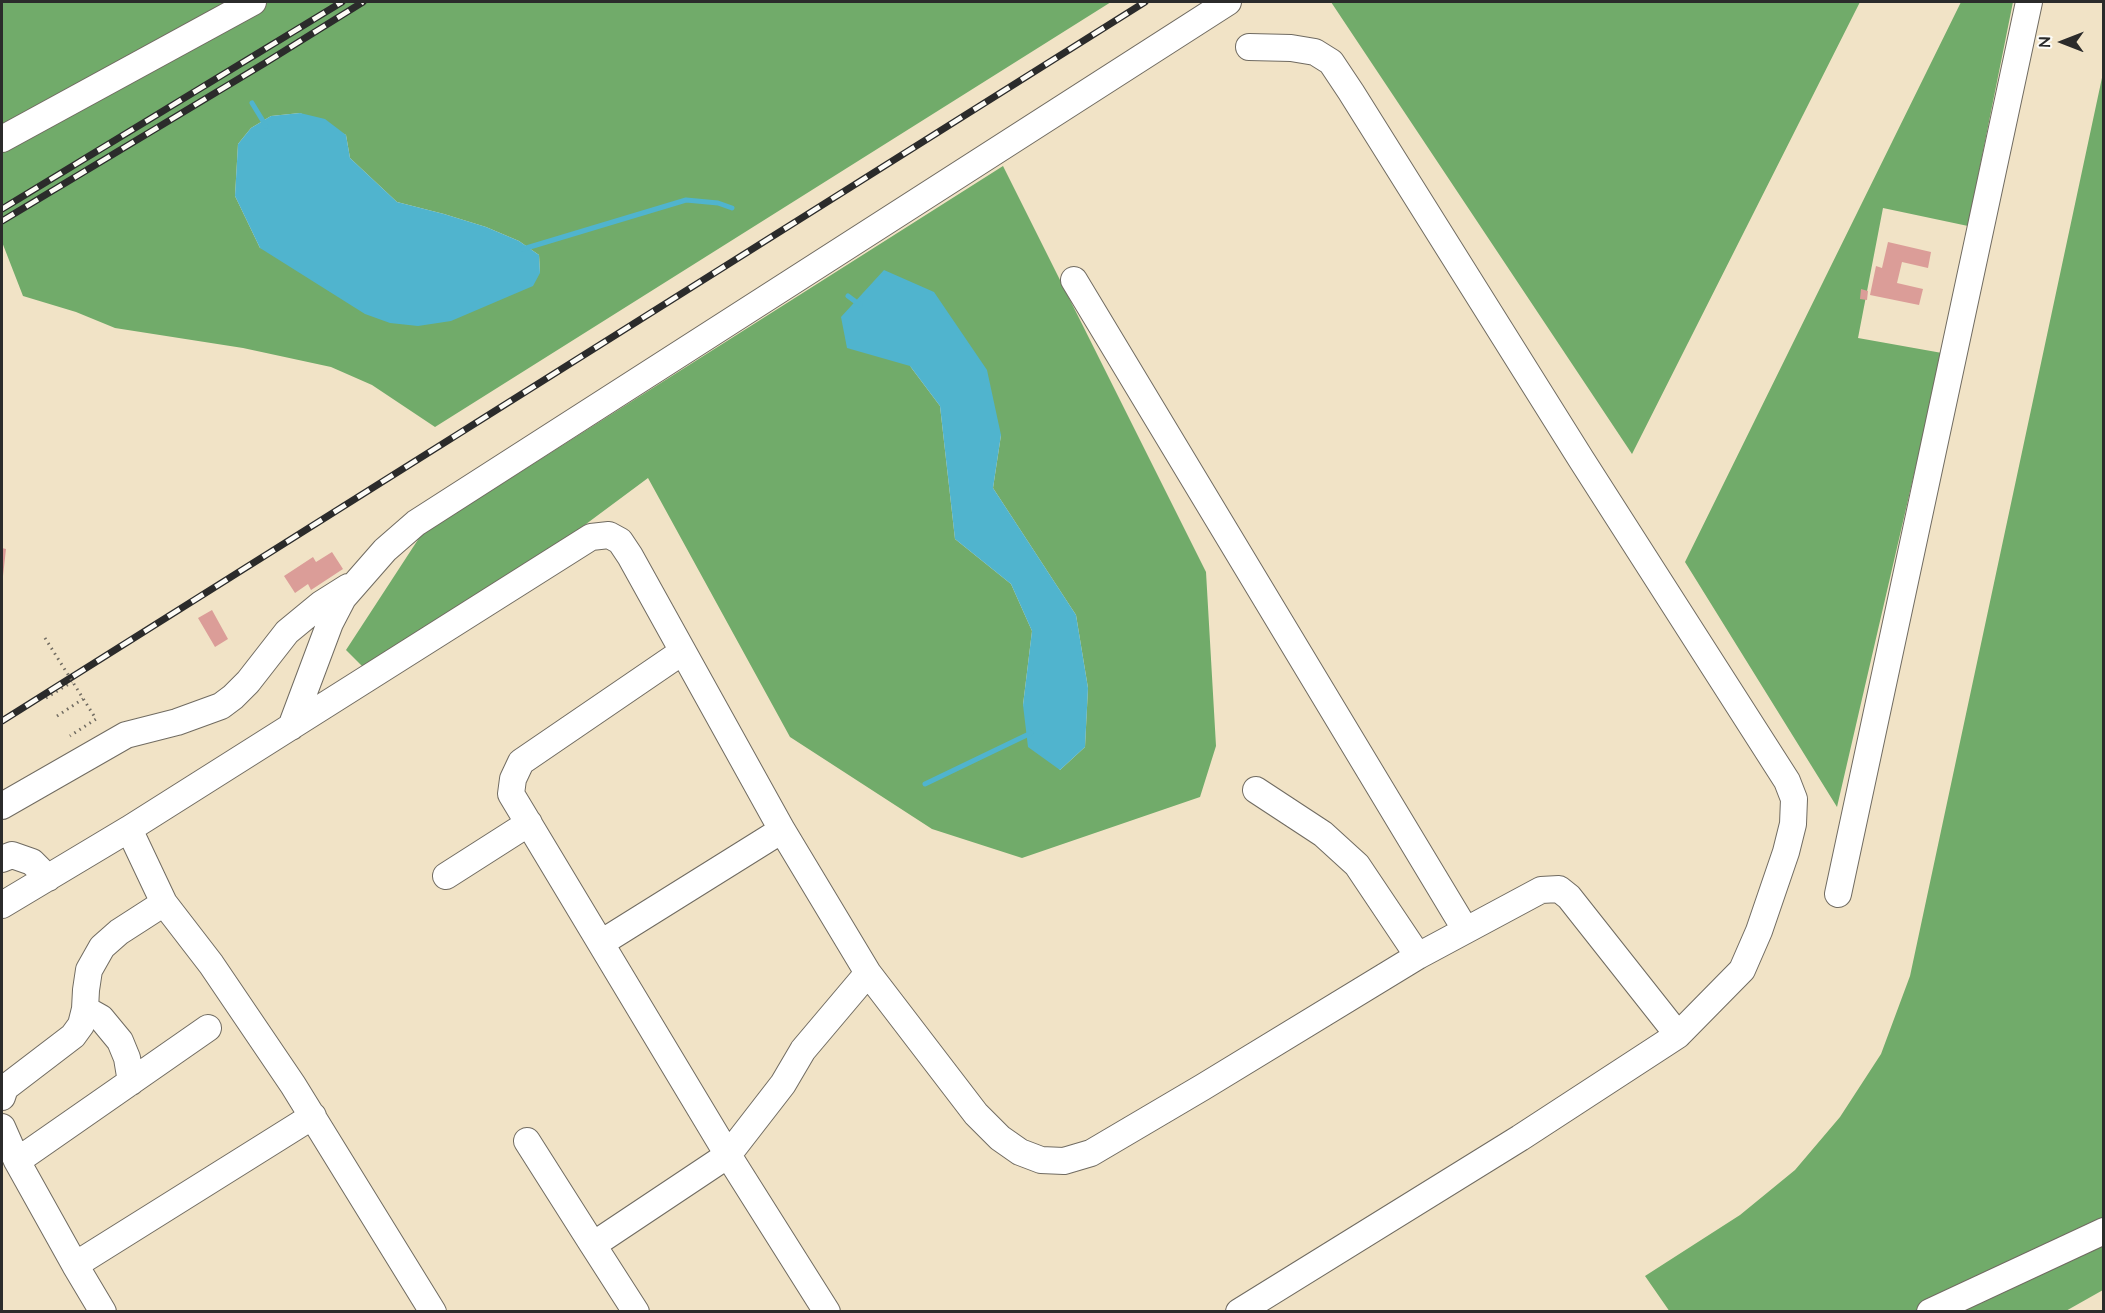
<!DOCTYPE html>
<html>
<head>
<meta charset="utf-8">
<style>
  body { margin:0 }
  #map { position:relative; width:2105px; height:1313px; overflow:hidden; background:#f1e3c6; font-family:"Architects Daughter",sans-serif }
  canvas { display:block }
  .frame { position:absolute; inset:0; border:3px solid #2b2b2b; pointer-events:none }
  .north { position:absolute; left:2033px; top:12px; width:60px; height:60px; -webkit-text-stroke:4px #fdfcf7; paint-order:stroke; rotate:270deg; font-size:16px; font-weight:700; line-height:24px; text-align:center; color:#2b2b2b }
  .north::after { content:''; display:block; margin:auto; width:21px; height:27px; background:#2b2b2b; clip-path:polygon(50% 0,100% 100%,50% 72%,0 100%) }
</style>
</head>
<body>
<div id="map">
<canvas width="2105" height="1313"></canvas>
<div class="frame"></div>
<div class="north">N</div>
</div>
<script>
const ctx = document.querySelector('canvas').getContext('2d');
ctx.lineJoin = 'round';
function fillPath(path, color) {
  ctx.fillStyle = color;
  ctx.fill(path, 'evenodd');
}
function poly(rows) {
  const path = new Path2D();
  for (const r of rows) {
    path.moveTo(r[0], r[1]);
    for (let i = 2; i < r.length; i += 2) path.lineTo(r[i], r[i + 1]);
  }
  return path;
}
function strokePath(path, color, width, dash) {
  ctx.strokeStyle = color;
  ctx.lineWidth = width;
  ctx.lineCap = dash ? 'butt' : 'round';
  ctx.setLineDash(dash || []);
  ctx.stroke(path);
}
fillPath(poly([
  [2,2,1111,2,435,427,372,385,331,367,243,348,115,328,76,312,23,296,2,242],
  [300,113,346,135,350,158,397,202,444,214,486,227,519,241,539,255,540,273,260,248,235,196,238,144,251,128,271,116],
  [1331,2,1860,2,1632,454],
  [1961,2,2013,2,1968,226,1883,208,1858,338,1942,353,1837,807,1685,562],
  [2103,73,2103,1290,2064,1312,1670,1312,1645,1276,1740,1215,1795,1170,1840,1117,1881,1054,1910,976],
  [1003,166,1206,572,1216,746,1200,797,1022,858,932,829,790,737,648,478,376,680,346,650,421,535],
  [910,366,1001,435,993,488,1076,615,1088,688,1085,747,1060,770,1023,705,1032,631,1011,584,955,539,940,406]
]), '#71ab6a');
fillPath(poly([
  [300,113,325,119,346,135,350,158,397,202,444,214,486,227,519,241,539,255,540,273,533,286,451,321,418,326,390,323,365,314,260,248,235,196,238,144,251,128,271,116],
  [884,270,934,292,987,370,1001,435,993,488,1076,615,1088,688,1085,747,1060,770,1028,747,1023,705,1032,631,1011,584,955,539,940,406,910,366,847,348,841,317]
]), '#50b4ce');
strokePath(poly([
  [252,103,266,126],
  [523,249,686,200,718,203,732,208],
  [848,296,860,305],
  [925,784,1031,733]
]), '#50b4ce', 5);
fillPath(poly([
  [1888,242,1931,252,1928,268,1902,262,1897,283,1923,289,1919,305,1870,295,1876,266,1882,268],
  [1861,289,1868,291,1867,300,1860,299],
  [2,548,6,549,3,576,2,576],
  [332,552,343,569,311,590,308,584,295,593,284,576,313,557,316,562],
  [212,610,228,639,215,647,198,618]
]), '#db9d98');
const minor = poly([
  [2,139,253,2],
  [1074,280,1465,929],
  [682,652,521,762,513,779,511,794,728,1155,827,1312],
  [291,727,330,623,343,598,385,550,416,523,1228,2],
  [1256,790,1323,834,1357,865,1418,956],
  [2,806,126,735,177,722,221,706,233,697,248,682,287,632,321,604,348,587],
  [2,859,12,855,32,862,48,878],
  [446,876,529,823],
  [1838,894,2029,2],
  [2,905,129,829],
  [601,943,782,830],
  [85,1009,101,1018,120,1041,127,1058,131,1082],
  [2,1097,5,1088,73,1036,81,1025,85,1009,86,990,89,970,102,947,119,932,164,903],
  [2,1127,17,1161,75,1265,103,1312],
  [527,1141,593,1245],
  [17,1161,208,1028],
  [75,1265,313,1116],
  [433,1312,293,1085,211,964,164,903,129,829,591,537,609,535,620,541,630,556,782,830,868,973,976,1114,1000,1138,1020,1152,1041,1160,1064,1161,1091,1153,1203,1087,1418,956,1541,890,1559,889,1569,897,1678,1035],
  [636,1312,593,1245,728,1155,783,1084,803,1050,868,973],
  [1239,1312,1520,1138,1678,1035,1742,970,1759,931,1786,852,1793,824,1794,799,1787,781,1581,459,1351,92,1331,62,1315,52,1291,48,1249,47],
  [1930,1312,2104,1231]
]);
strokePath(minor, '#706b61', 28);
strokePath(poly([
  [46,698,72,682],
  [57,716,83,699]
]), '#706b61', 3, [1.5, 4.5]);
strokePath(minor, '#fff', 26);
const rail = poly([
  [2,209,342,2],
  [2,221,265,63,363,2],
  [2,721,1145,2]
]);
strokePath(rail, '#2b2b2b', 7);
strokePath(rail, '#fdfcf7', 4.5, [14]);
strokePath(poly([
  [45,638,96,719,70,736]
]), '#706b61', 3, [1.5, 4.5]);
</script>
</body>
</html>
